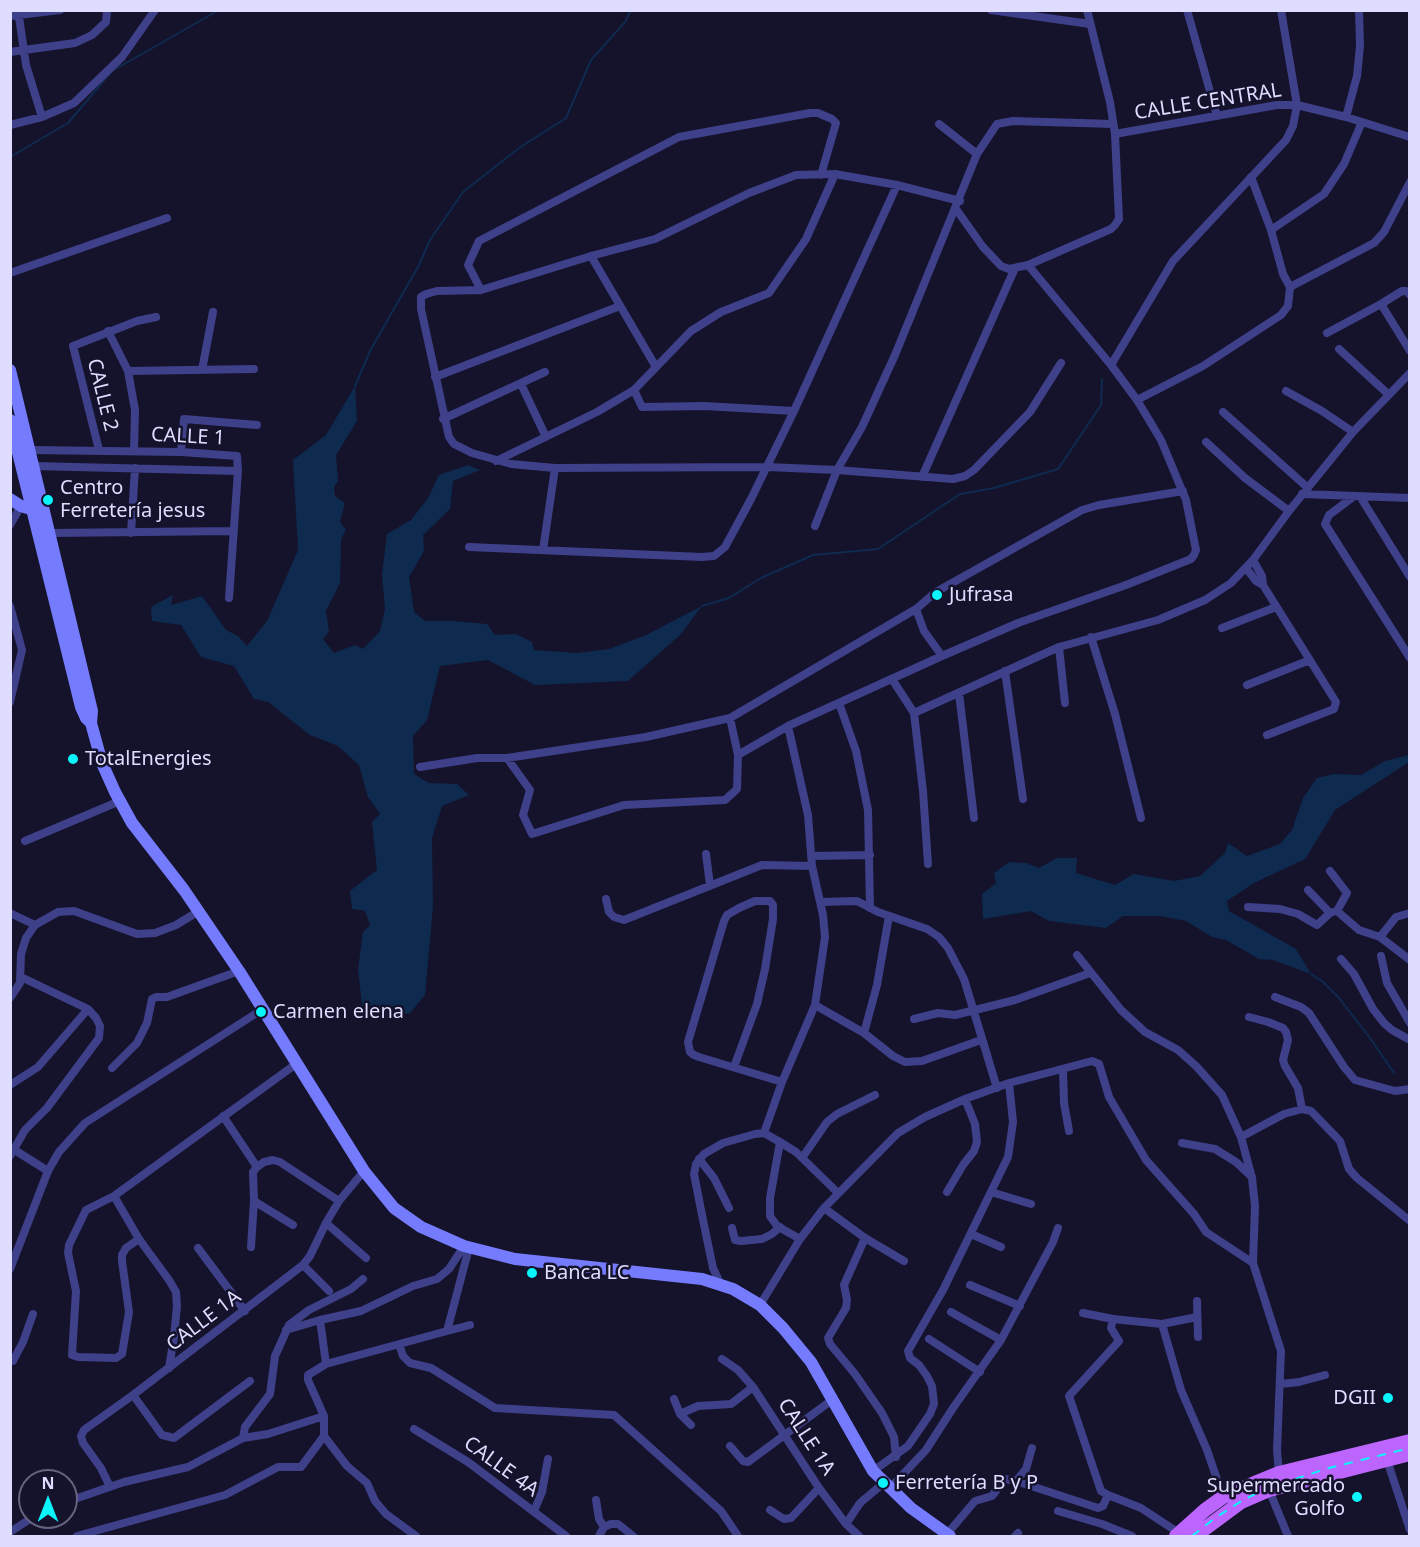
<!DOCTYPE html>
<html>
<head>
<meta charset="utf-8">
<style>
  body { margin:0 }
  #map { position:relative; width:1420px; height:1547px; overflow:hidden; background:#15122c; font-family:"Noto Sans",sans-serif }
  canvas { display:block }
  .frame { position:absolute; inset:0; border:12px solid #dfddff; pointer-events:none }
  .north { position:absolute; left:18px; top:1469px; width:60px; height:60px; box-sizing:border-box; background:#15122c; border:2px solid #666380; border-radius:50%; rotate:0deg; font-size:16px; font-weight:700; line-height:24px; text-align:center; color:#dfddff }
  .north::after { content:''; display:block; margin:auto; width:21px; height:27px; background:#0bf4fc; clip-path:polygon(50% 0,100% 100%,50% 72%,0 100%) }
</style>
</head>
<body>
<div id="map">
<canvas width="1420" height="1547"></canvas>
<div class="frame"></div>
<div class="north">N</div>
</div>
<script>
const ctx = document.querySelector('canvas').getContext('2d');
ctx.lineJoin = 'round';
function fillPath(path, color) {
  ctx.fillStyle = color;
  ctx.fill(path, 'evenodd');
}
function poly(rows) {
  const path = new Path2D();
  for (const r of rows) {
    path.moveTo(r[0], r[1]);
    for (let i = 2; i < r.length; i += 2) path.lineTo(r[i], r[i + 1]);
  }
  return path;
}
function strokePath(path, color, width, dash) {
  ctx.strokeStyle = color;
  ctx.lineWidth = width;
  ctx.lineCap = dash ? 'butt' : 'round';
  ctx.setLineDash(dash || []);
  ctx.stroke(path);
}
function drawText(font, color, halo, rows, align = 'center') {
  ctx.font = font + ' "Noto Sans",sans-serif';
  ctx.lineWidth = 5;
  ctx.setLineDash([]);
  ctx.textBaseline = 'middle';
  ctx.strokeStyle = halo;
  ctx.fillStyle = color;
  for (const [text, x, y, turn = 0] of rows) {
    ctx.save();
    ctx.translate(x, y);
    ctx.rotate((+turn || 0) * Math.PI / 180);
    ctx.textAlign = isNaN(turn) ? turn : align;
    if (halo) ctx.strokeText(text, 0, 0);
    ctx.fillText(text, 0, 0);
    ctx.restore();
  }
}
fillPath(poly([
  [355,386,357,421,336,455,338,481,334,487,335,496,345,503,340,522,346,530,341,539,340,583,326,611,329,632,323,639,334,653,355,645,363,649,380,631,385,609,382,575,387,534,411,520,428,498,439,475,468,465,480,470,453,481,450,509,423,535,424,551,409,577,414,612,425,621,453,621,487,624,495,635,516,634,532,642,534,650,577,653,609,649,646,635,702,606,680,635,628,681,535,685,488,660,440,666,427,720,413,736,414,774,429,783,457,784,469,795,442,806,432,838,433,906,425,995,410,1013,385,1018,362,1005,358,969,363,932,370,925,365,911,352,909,350,891,377,870,372,822,380,814,368,797,359,765,338,746,310,735,268,702,254,699,234,666,201,657,181,625,152,621,151,607,173,595,171,605,202,596,226,630,238,636,247,646,267,621,298,550,293,460,326,435],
  [1409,755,1409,762,1335,810,1305,859,1254,883,1227,901,1229,911,1296,949,1311,974,1273,960,1259,959,1226,940,1212,937,1186,921,1160,916,1123,916,1106,928,1049,921,1031,911,983,919,982,894,996,883,994,873,1009,862,1026,863,1039,868,1057,858,1077,858,1076,873,1115,885,1134,874,1174,881,1200,876,1225,853,1228,843,1247,856,1280,844,1292,830,1303,798,1317,778,1334,774,1361,775,1385,761]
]), '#0e2a4f');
strokePath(poly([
  [10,157,68,123,112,71,219,10],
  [355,386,371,349,419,265,430,240,463,192,519,148,566,118,591,60,625,22,631,10],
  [702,606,729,598,761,578,813,555,878,549,960,494,994,488,1058,469,1101,405,1102,379],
  [1311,974,1322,981,1339,998,1370,1038,1394,1073]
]), '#0e2a4f', 2);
strokePath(poly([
  [18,10,26,65,42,117],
  [991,10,1090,24],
  [1187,10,1217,116],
  [10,16,60,10],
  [10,52,75,43,92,35,106,22,107,10],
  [1346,117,1357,76,1360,46,1359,10],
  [939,124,977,154],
  [10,125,42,117,74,103,122,57,155,10],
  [1115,134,1277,105,1297,105,1346,117,1410,137],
  [1251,177,1271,230],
  [960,201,897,185,835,174,796,175,749,193,655,239,591,256,481,290,437,291,426,294,421,297,421,309,449,437,454,444,472,453,511,464,555,468,767,467,837,470,953,479,965,476,974,470,1030,412,1061,363],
  [956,209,983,247,1001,266,1009,269,1028,265,1111,229,1115,225,1119,219,1115,134,1110,102,1087,10],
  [591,256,656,367],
  [10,273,167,218],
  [1290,287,1374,243,1384,232,1410,182],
  [481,290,468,265,479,241,679,137,810,113,818,113,832,119,836,123,821,175],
  [1410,295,1406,291,1402,291,1381,304,1410,351],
  [108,331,128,371,135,410,134,451],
  [1327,333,1381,304],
  [1339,349,1388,394],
  [1111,365,1173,261,1286,140,1293,126,1297,105,1281,10],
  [202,370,213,312],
  [128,371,254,369],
  [435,377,620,306],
  [521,384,546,437],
  [634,390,642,407,704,406,794,411],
  [1286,391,1322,411,1353,432],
  [1137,400,1203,366,1281,315,1288,306,1290,287,1283,274,1271,230,1324,194,1344,164,1362,122],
  [1223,412,1308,488],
  [443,419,545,372],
  [1206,442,1245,478,1289,511],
  [30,450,181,452,237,456,238,471,229,598],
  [99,450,73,346,137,321,156,317],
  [181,452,184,419,257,425],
  [496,461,597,412,634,390,691,331,721,312,769,293,806,239,835,174],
  [34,466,238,471],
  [922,477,1015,268],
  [1302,494,1410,498],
  [1353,497,1329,515,1325,524,1410,658],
  [1361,498,1410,577],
  [10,525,21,506],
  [815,526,837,470,862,427,895,355,977,154,997,124,1013,121,1113,124],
  [49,533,234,531],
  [131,533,135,468],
  [469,547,702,557,714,556,725,547,751,499,794,411,897,185],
  [543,550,555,468],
  [1253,560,1262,576,1263,585,1336,702,1334,709,1267,735],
  [1246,568,1256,581,1263,585],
  [10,606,22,650,10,702],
  [1222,628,1276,607],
  [1091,637,1115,714,1141,818],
  [1059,647,1065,703],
  [942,656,924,631,916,609,936,592,1082,510,1099,505,1183,491],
  [1005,671,1023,799],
  [892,679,914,713,1059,647,1158,620,1205,600,1231,583,1253,560,1289,511,1353,432,1410,373],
  [1247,685,1310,660],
  [959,693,974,818],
  [839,703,856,751,868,810,870,908],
  [914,713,923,791,928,864],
  [730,718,916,609],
  [738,755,788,726,942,656,1018,623,1126,585,1191,559,1194,555,1196,550,1186,500,1161,440,1137,400,1111,365,1028,265],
  [420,767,477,758,507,758,646,737,730,718,738,755,737,789,725,800,624,805,532,834,523,815,530,790,507,758],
  [25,841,120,801],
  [706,854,710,885],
  [812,856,870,855],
  [1330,871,1347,893,1337,911,1359,930,1380,937],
  [1308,890,1330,913,1333,912],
  [606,899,609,912,614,917,624,920,762,865,812,866],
  [821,902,857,901,878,912,927,929,939,937,948,948,964,979,997,1088],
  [1248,907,1280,909,1298,914,1317,925,1330,913],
  [10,913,35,925],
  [1410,913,1396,917,1380,937,1410,960],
  [1077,955,1121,1010,1145,1032,1178,1050,1196,1066,1222,1095,1241,1137,1252,1178,1255,1206,1253,1263,1281,1351,1277,1450,1279,1473],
  [1381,956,1387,983,1410,1023],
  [1341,959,1354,974,1373,1009,1384,1023,1392,1030,1410,1040],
  [1275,997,1301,1007,1309,1013,1344,1067,1355,1080,1395,1091,1410,1089],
  [10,998,20,983,21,954,26,938,35,925,58,912,74,911,137,934,155,933,176,925,199,911],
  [815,1005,864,1033,893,1056,905,1062,922,1061,981,1040],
  [1249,1017,1268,1022,1283,1028,1286,1032,1288,1040,1283,1060,1285,1066,1298,1088,1302,1109],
  [914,1019,938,1013,955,1015,1015,1000,1090,973],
  [864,1033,877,985,889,916],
  [734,1067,757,1004,765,969,773,919,773,905,770,901,755,901,739,908,727,915,724,921,688,1042,690,1052,694,1055,699,1057,782,1082],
  [112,1068,137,1043,147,1023,152,999,156,997,167,997,239,971],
  [1063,1069,1064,1103,1069,1131],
  [10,1085,38,1067,88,1009],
  [223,1116,257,1167],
  [764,1133,782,1082,815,1005,825,937,823,915,812,866,808,815,788,726],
  [1241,1137,1284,1114,1302,1109,1311,1111,1340,1141,1349,1169,1357,1178,1410,1221],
  [1182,1143,1215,1149,1236,1162,1252,1177],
  [13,1149,48,1171],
  [10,1156,25,1130,47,1108,99,1038,100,1026,96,1018,88,1009,21,977],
  [802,1158,827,1122,837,1114,875,1095],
  [699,1159,714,1178,729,1208],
  [257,1167,264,1162,273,1160,280,1162,339,1201],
  [947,1192,963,1165,974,1151,977,1142,975,1124,965,1099],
  [991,1192,1031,1204],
  [114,1196,139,1239,169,1280,176,1292,177,1306,174,1337,169,1368],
  [254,1201,293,1225],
  [824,1208,865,1238,904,1261],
  [326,1223,366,1258],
  [732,1228,735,1240,741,1241,762,1239,772,1234,780,1227],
  [971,1234,1001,1247],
  [865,1238,844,1285,847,1300,846,1308,828,1338,830,1344,855,1374,882,1413,894,1437,896,1457],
  [139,1239,126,1248,122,1255,122,1261,129,1312,122,1354,116,1358,78,1357,72,1355,76,1291,68,1253,69,1245,86,1210,114,1196,296,1064],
  [800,1239,777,1226,770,1216,770,1198,780,1142,796,1152,838,1193],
  [251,1247,254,1201,253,1172,257,1167],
  [198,1248,245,1311],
  [303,1265,329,1291],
  [10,1269,48,1171,59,1152,85,1123,263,1009],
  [720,1283,713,1268,702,1215,694,1174,696,1164,704,1154,723,1143,755,1134,764,1133,780,1142],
  [970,1285,1020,1306],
  [1197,1301,1198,1337],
  [760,1305,800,1239,824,1208,898,1133,925,1117,965,1099,1009,1083,1092,1061,1099,1064,1109,1097,1146,1160,1194,1214,1206,1232,1253,1263],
  [951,1312,1001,1340],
  [1083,1313,1113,1319,1162,1324,1197,1317],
  [1113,1319,1111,1328,1119,1341,1069,1396,1101,1491,1108,1495,1141,1508,1179,1533],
  [1162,1324,1181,1390,1207,1450,1223,1497],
  [286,1330,320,1320],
  [447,1331,470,1325],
  [929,1339,980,1372],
  [399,1344,403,1356,410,1363,431,1368,495,1408,614,1415,721,1511,738,1536],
  [722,1359,738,1370,753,1387,819,1488,846,1524,859,1536],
  [10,1360,13,1361,23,1342,33,1314],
  [326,1364,320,1320,361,1311,413,1286,437,1279,449,1269,464,1246],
  [1281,1384,1299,1382,1325,1375],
  [133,1395,162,1435,174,1438,250,1381],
  [674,1399,680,1414,691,1425],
  [680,1414,698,1406,731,1404,753,1387],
  [414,1429,468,1462,566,1536],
  [324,1436,324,1416,308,1380,308,1375,326,1364,447,1331,469,1248],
  [324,1436,347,1466,367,1483,375,1501,386,1514,416,1536],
  [243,1438,245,1427,270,1394,275,1356,289,1325,309,1310,351,1289,363,1279],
  [730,1446,743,1461,748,1462,832,1400],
  [1387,1460,1410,1530],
  [873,1471,908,1446,930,1414,934,1404,932,1386,927,1376,919,1365,910,1358,908,1351,943,1290,1008,1157,1013,1122,1009,1083],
  [1016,1481,1026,1469,1032,1448],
  [110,1487,101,1468,83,1443,81,1436,84,1430,133,1395,303,1265,310,1256,326,1223,339,1201,364,1171],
  [891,1487,926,1450,953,1408,1001,1340,1053,1242,1058,1228],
  [1269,1490,1288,1536],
  [596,1500,599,1519,604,1527],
  [66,1502,124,1482,188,1467,243,1438,268,1434,324,1416],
  [770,1510,784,1519,791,1518,819,1488],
  [534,1511,542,1492,548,1459],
  [1058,1511,1102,1524,1132,1536],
  [846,1524,860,1503,886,1481],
  [604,1527,611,1524,618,1524,633,1536],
  [10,1532,33,1517],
  [947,1534,975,1501,992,1496,1005,1479,1016,1481,1098,1508,1103,1506,1108,1495],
  [77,1536,225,1495,278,1467,301,1467,324,1436],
  [599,1536,604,1527],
  [1015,1536,1018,1533]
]), '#3e408a', 8);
strokePath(poly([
  [10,370,92,711,91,723],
  [10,420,81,707,86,718,91,723,102,763,115,792,132,823,184,890,239,971,364,1171,394,1208,421,1227,464,1246,515,1259,702,1279,733,1289,760,1305,783,1328,811,1362,873,1471,911,1508,950,1536],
  [10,499,21,506,37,511]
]), '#757bfd', 12);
strokePath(poly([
  [1176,1536,1205,1510,1223,1497,1257,1482,1279,1473,1410,1441],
  [1195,1536,1241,1502,1269,1490,1410,1454]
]), '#bb65fd', 14);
strokePath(poly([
  [1192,1536,1215,1518,1243,1500,1270,1487,1329,1468,1410,1448]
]), '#0bf4fc', 2, [9, 8]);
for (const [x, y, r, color] of [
  [48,500,6,"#0bf4fc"],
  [937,595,6,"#0bf4fc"],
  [73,759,6,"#0bf4fc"],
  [261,1012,6,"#0bf4fc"],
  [532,1273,6,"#0bf4fc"],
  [1388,1398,6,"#0bf4fc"],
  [883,1483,6,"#0bf4fc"],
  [1357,1497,6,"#0bf4fc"]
]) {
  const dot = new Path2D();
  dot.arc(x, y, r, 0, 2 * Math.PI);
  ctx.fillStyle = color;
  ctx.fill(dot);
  strokePath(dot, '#15122c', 2);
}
drawText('20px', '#dfddff', '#15122c', [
  ["CALLE CENTRAL",1208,102,-9],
  ["CALLE 2",102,395,76],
  ["CALLE 1",188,437,3],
  ["CALLE 1A",204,1321,-37],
  ["CALLE 1A",806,1437,57],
  ["CALLE 4A",501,1467,36]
]);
drawText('20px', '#dfddff', '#15122c', [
  ["Centro",60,488],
  ["Ferretería jesus",60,511],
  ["Jufrasa",949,595],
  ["TotalEnergies",85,759],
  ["Carmen elena",273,1012],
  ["Banca LC",544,1273],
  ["DGII",1376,1398,"right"],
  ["Ferretería B y P",895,1483],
  ["Supermercado",1345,1486,"right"],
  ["Golfo",1345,1509,"right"]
], 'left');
</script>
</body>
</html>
